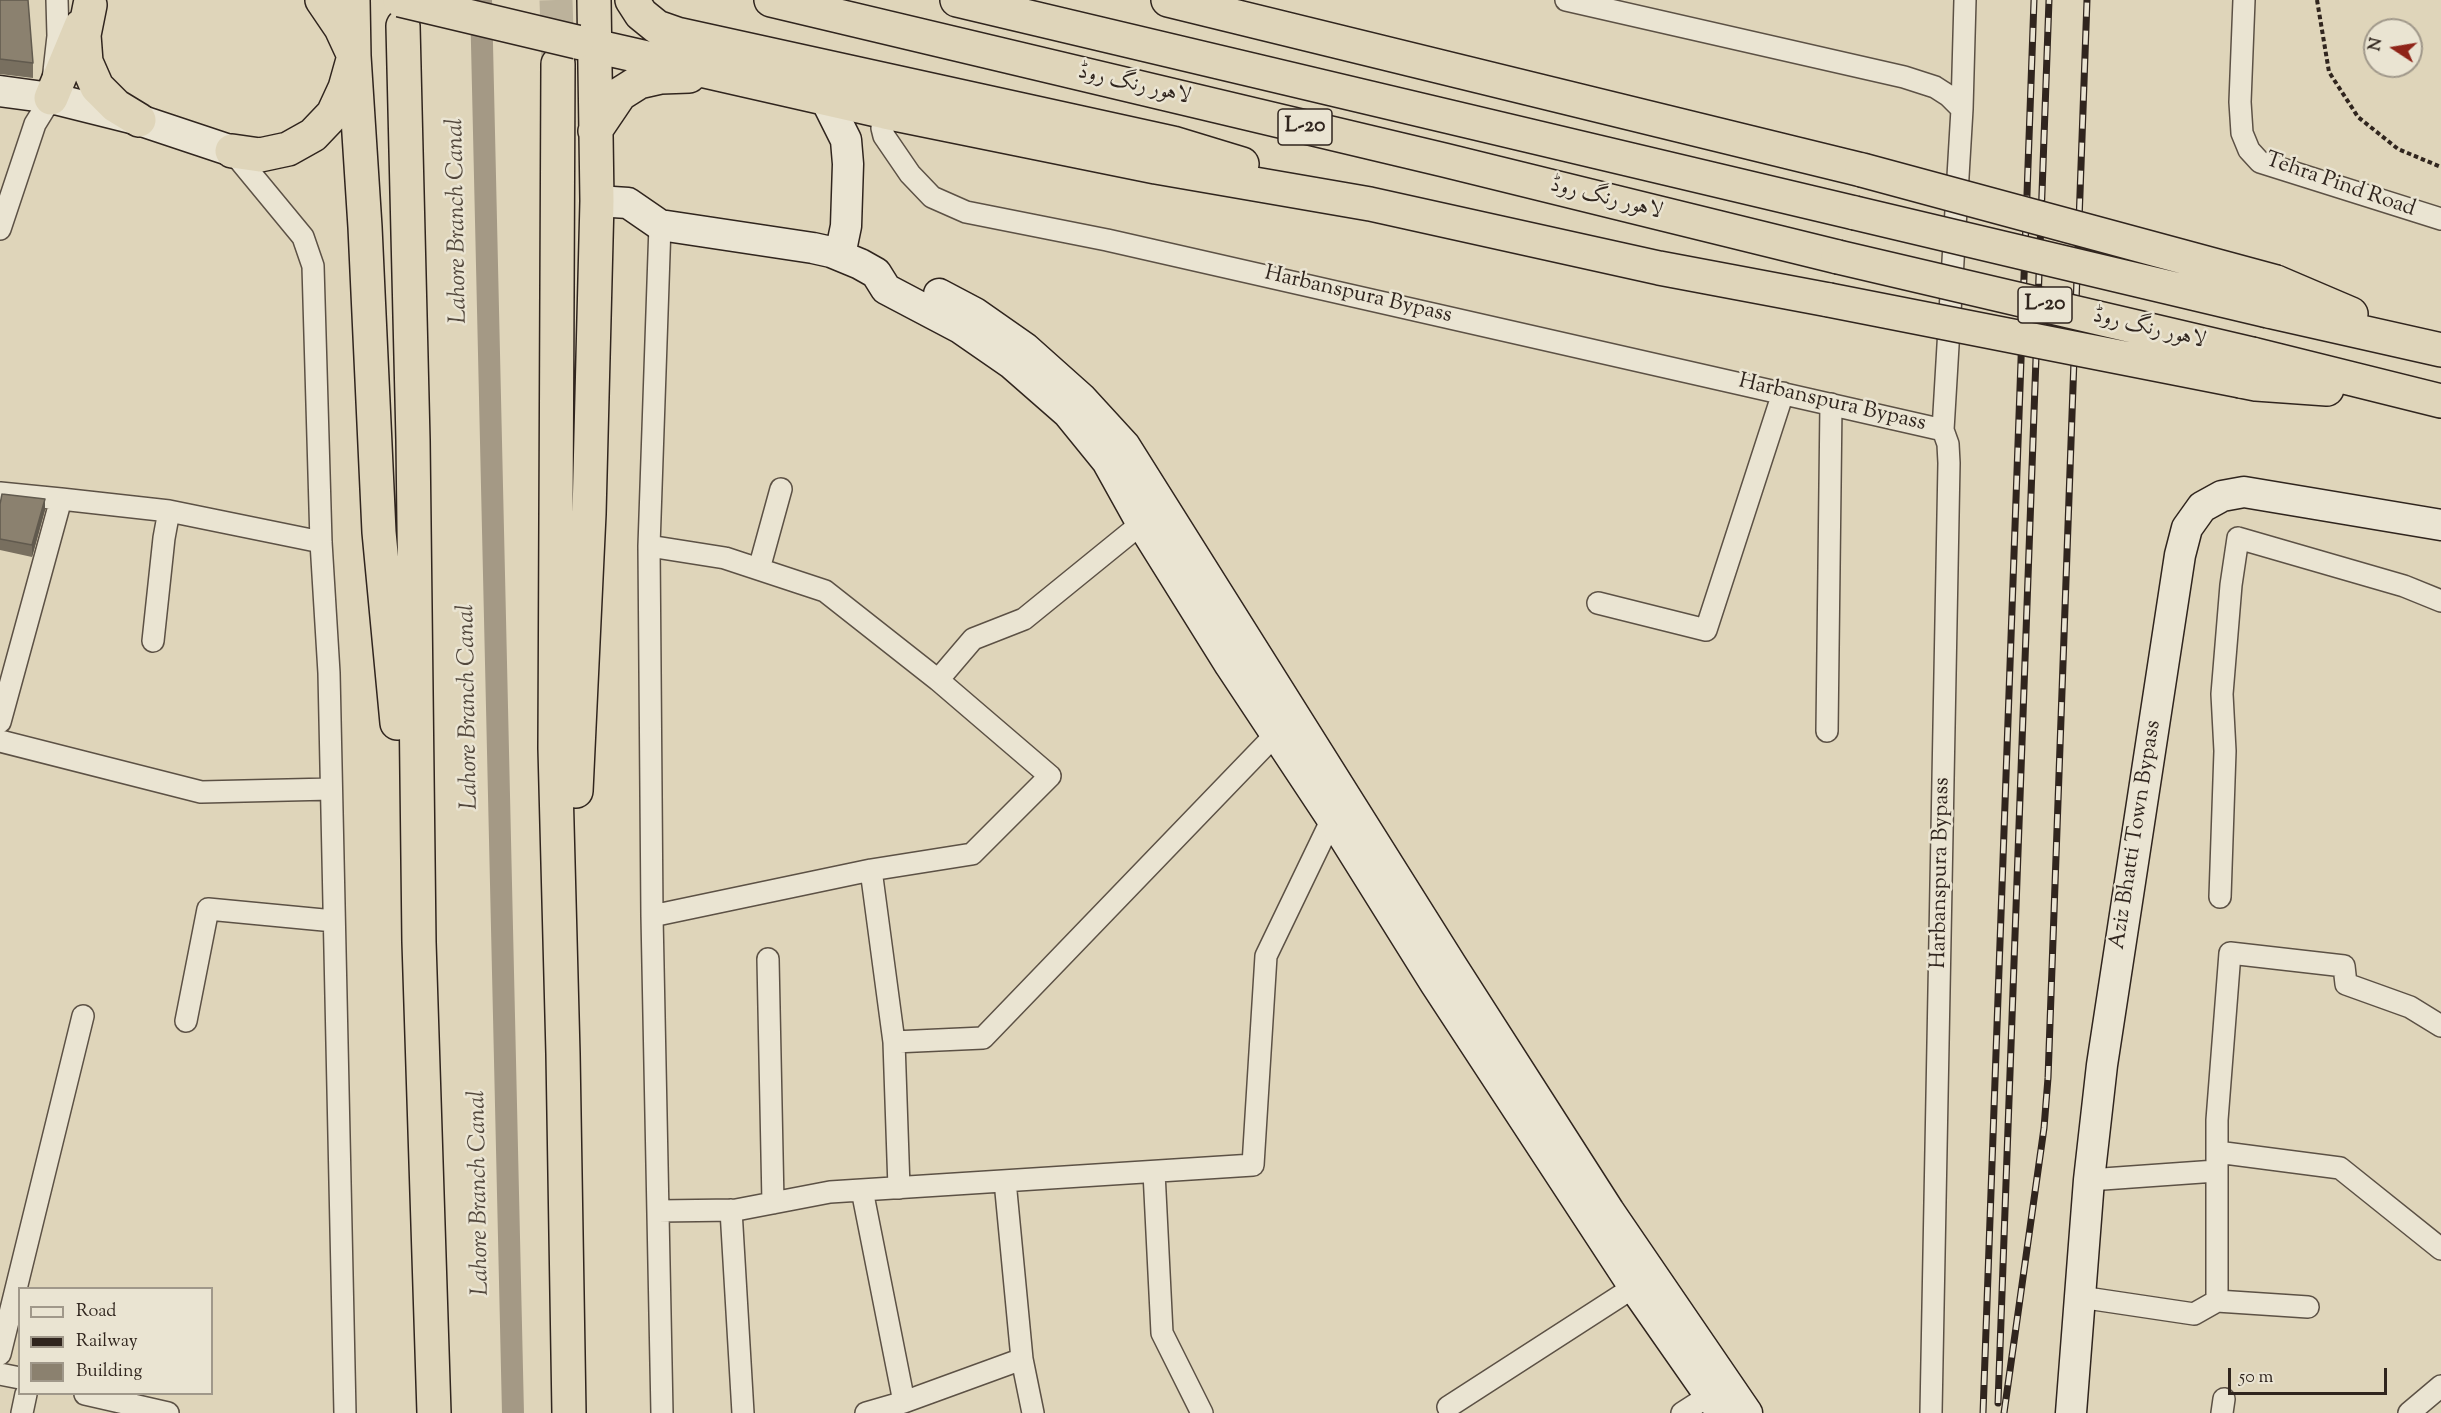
<!DOCTYPE html>
<html>
<head>
<meta charset="utf-8">
<style>
  body { margin:0 }
  #map { position:relative; width:2441px; height:1413px; overflow:hidden; background:#dfd5ba; font-family:"Sorts Mill Goudy",serif }
  canvas { display:block }
  .legend { position:absolute; left:18px; top:1287px; width:195px; height:108px; box-sizing:border-box; background:#eae4d2; border:2px solid #a0988a; margin:0; padding:8px 10px; list-style:none; font-size:18px; color:#30251e }
  .legend li { display:flex; align-items:center; gap:12px; height:30px }
  .legend b { width:30px; border:2px solid #a0988a }
  .north { position:absolute; left:2363px; top:18px; width:60px; height:60px; box-sizing:border-box; background:#eae4d2; border:2px solid #a0988a; border-radius:50%; rotate:282deg; font-size:16px; font-weight:700; line-height:24px; text-align:center; color:#30251e }
  .north::after { content:''; display:block; margin:auto; width:21px; height:27px; background:#8f2418; clip-path:polygon(50% 0,100% 100%,50% 72%,0 100%) }
  .scale { position:absolute; left:2228px; top:1368px; width:159px; height:27px; box-sizing:border-box; border:3px solid #30251e; border-top:0; padding-left:8px; font-size:18px; line-height:21px; white-space:nowrap; color:#30251e; -webkit-text-stroke:4px #eae4d2; paint-order:stroke }
</style>
</head>
<body>
<div id="map">
<canvas width="2441" height="1413"></canvas>
<ul class="legend">
<li><b style="height:8px;background:#eae4d2"></b>Road</li>
<li><b style="height:8px;background:#30251e"></b>Railway</li>
<li><b style="height:16px;background:#8b816f"></b>Building</li>
</ul>
<div class="north">N</div>
<div class="scale">50 m</div>
</div>
<script>
const ctx = document.querySelector('canvas').getContext('2d');
ctx.lineJoin = 'round';
function poly(rows) {
  const path = new Path2D();
  for (const r of rows) {
    path.moveTo(r[0], r[1]);
    for (let i = 2; i < r.length; i += 2) path.lineTo(r[i], r[i + 1]);
  }
  return path;
}
function strokePath(path, color, width, dash) {
  ctx.strokeStyle = color;
  ctx.lineWidth = width;
  ctx.lineCap = dash ? 'butt' : 'round';
  ctx.setLineDash(dash || []);
  ctx.stroke(path);
}
function fillPath(path, color) {
  ctx.fillStyle = color;
  ctx.fill(path, 'evenodd');
}
function drawText(font, color, halo, rows, align = 'center') {
  ctx.font = font + ' "Sorts Mill Goudy",Amiri,serif';
  ctx.lineWidth = 5;
  ctx.setLineDash([]);
  ctx.textBaseline = 'middle';
  ctx.strokeStyle = halo;
  ctx.fillStyle = color;
  for (const [text, x, y, turn = 0] of rows) {
    ctx.save();
    ctx.translate(x, y);
    ctx.rotate((+turn || 0) * Math.PI / 180);
    ctx.textAlign = isNaN(turn) ? turn : align;
    if (halo) ctx.strokeText(text, 0, 0);
    ctx.fillText(text, 0, 0);
    ctx.restore();
  }
}
strokePath(poly([
  [481,0,513,1413]
]), '#a49985', 22);
strokePath(poly([
  [556,0,558,64]
]), '#bcb29b', 33, [33, 16]);
const street = poly([
  [1566,0,1904,77,1935,87,1949,96,1962,109],
  [2244,0,2240,102,2242,133,2249,150,2260,162,2441,219],
  [885,112,882,128,884,136,910,174,932,197,966,212,1107,240,1943,430],
  [232,151,303,237,313,266,321,542,329,673,345,1413],
  [660,225,649,546,652,916,662,1413],
  [0,229,35,124,51,98,58,36,57,0],
  [0,493,61,499,0,722],
  [61,499,169,511,321,542],
  [649,546,725,558,825,591,938,680],
  [759,569,781,489],
  [1598,603,1706,630,1783,393],
  [153,641,164,538,169,511],
  [1827,731,1831,404],
  [0,741,201,792,331,789],
  [2220,897,2225,751,2222,694,2231,585,2238,538,2404,586,2441,601],
  [652,916,871,870],
  [768,959,773,1203],
  [186,1021,208,909,334,921],
  [894,1042,871,870,972,854,1050,776,938,680,973,639,1024,619,1152,515],
  [2217,1152,2340,1168,2441,1249],
  [1154,1172,1162,1333,1202,1413],
  [2089,1180,2216,1171],
  [1005,1181,1022,1359,1033,1413],
  [899,1188,894,1042,983,1038,1276,734,1283,723],
  [862,1190,904,1402],
  [731,1210,743,1413],
  [658,1211,736,1210,830,1192,1253,1165,1266,956,1332,819,1335,808],
  [2080,1297,2194,1314,2217,1301],
  [2308,1307,2217,1301,2217,1120,2230,953,2344,966,2346,984,2410,1007,2441,1026],
  [0,1354,83,1016],
  [0,1374,20,1378],
  [85,1394,168,1413],
  [1448,1407,1634,1287],
  [22,1413,26,1394],
  [866,1413,904,1402,1022,1359],
  [1682,1413,1710,1395],
  [1931,1413,1949,463,1948,444,1943,430,1962,109,1965,0],
  [2222,1413,2224,1399],
  [2409,1413,2441,1386]
]);
const secondary = poly([
  [0,91,51,98,139,120,232,151],
  [826,100,846,140,848,164,846,226,840,255],
  [597,201,628,203,660,225,813,248,831,252,860,264,876,273,886,289,960,328,1012,364,1068,413,1107,461,1142,524,1230,665,1340,831,1435,983,1634,1287,1722,1413],
  [939,294,975,313,1025,348,1081,398,1125,446,1452,966,1609,1211,1747,1413],
  [2071,1413,2089,1180,2102,1065,2180,555,2187,528,2202,507,2222,496,2244,492,2441,525]
]);
const highway = poly([
  [353,0,354,56,365,227,379,532,397,723],
  [632,0,641,14,657,27,677,34,1173,143,1242,164],
  [771,0,1444,160,1838,257],
  [957,0,1855,213],
  [1168,0,1862,170],
  [90,5,84,35,86,62,97,87,116,106,139,120],
  [403,26,413,440,419,942,434,1413],
  [577,42,885,112,1156,167,1370,204,1659,268,1829,300],
  [558,64,555,748,563,1054,569,1413],
  [51,98,81,26],
  [595,131,620,94,639,82,661,77,689,76],
  [232,151,260,155,288,149,313,135,333,114,345,88,354,56,341,28,322,0],
  [2276,282,2351,314],
  [2268,311,2441,350],
  [2252,354,2441,401],
  [2241,381,2256,384,2327,389],
  [576,791,589,514,597,201,594,0]
]);
strokePath(street, '#5c5145', 24);
strokePath(secondary, '#30251e', 33);
strokePath(highway, '#30251e', 36);
strokePath(poly([
  [2317,0,2329,72,2358,117,2398,149,2441,167]
]), '#30251e', 4, [4.5, 3]);
strokePath(street, '#eae4d2', 21);
strokePath(secondary, '#eae4d2', 30);
strokePath(highway, '#dfd5ba', 33);
const rail = poly([
  [1998,1403,2049,0],
  [1983,1413,2034,0],
  [2004,1413,2044,1128,2048,1078,2087,0]
]);
strokePath(rail, '#30251e', 7);
strokePath(rail, '#eae4d2', 4.5, [14]);
const highwayBridge = poly([
  [400,0,577,42],
  [1862,170,2276,282],
  [1855,213,2268,311],
  [1838,257,2252,354],
  [1829,300,2241,381]
]);
strokePath(highwayBridge, '#30251e', 36, []);
strokePath(highwayBridge, '#dfd5ba', 33);
fillPath(poly([
  [0,0,33,63,33,78,0,74],
  [0,504,45,510,32,557,0,550]
]), '#786f5f');
fillPath(poly([
  [45,499,45,510,32,557,32,545]
]), '#615a4e');
const building = poly([
  [0,0,28,0,33,63,0,59,0,0],
  [2,494,45,499,32,545,0,539,0,504,2,494]
]);
fillPath(building, '#8b816f');
strokePath(building, '#615a4e', 1.5);
for (const [x, y, w] of [
  [1305,127,54],
  [2045,305,54]
]) {
  const box = new Path2D();
  box.roundRect(x - w / 2, y - 18, w, 36, 4.5);
  ctx.fillStyle = '#eae4d2';
  ctx.fill(box);
  strokePath(box, '#30251e', 1.5);
}
drawText('bold 21px', '#30251e', null, [
  ["L-20",1305,127],
  ["L-20",2045,305]
]);
drawText('22px', '#30251e', '#eae4d2', [
  ["لاہور رنگ روڈ",1134,86,13],
  ["Tehra Pind Road",2340,186,19],
  ["لاہور رنگ روڈ",1606,200,14],
  ["Harbanspura Bypass",1358,296,13],
  ["لاہور رنگ روڈ",2149,330,13],
  ["Harbanspura Bypass",1832,404,13],
  ["Aziz Bhatti Town Bypass",2137,835,-81],
  ["Harbanspura Bypass",1942,873,-89]
]);
drawText('italic 24px', '#53483d', '#eae4d2', [
  ["Lahore Branch Canal",459,221,-91],
  ["Lahore Branch Canal",470,707,-91],
  ["Lahore Branch Canal",481,1193,-91]
]);
</script>
</body>
</html>
